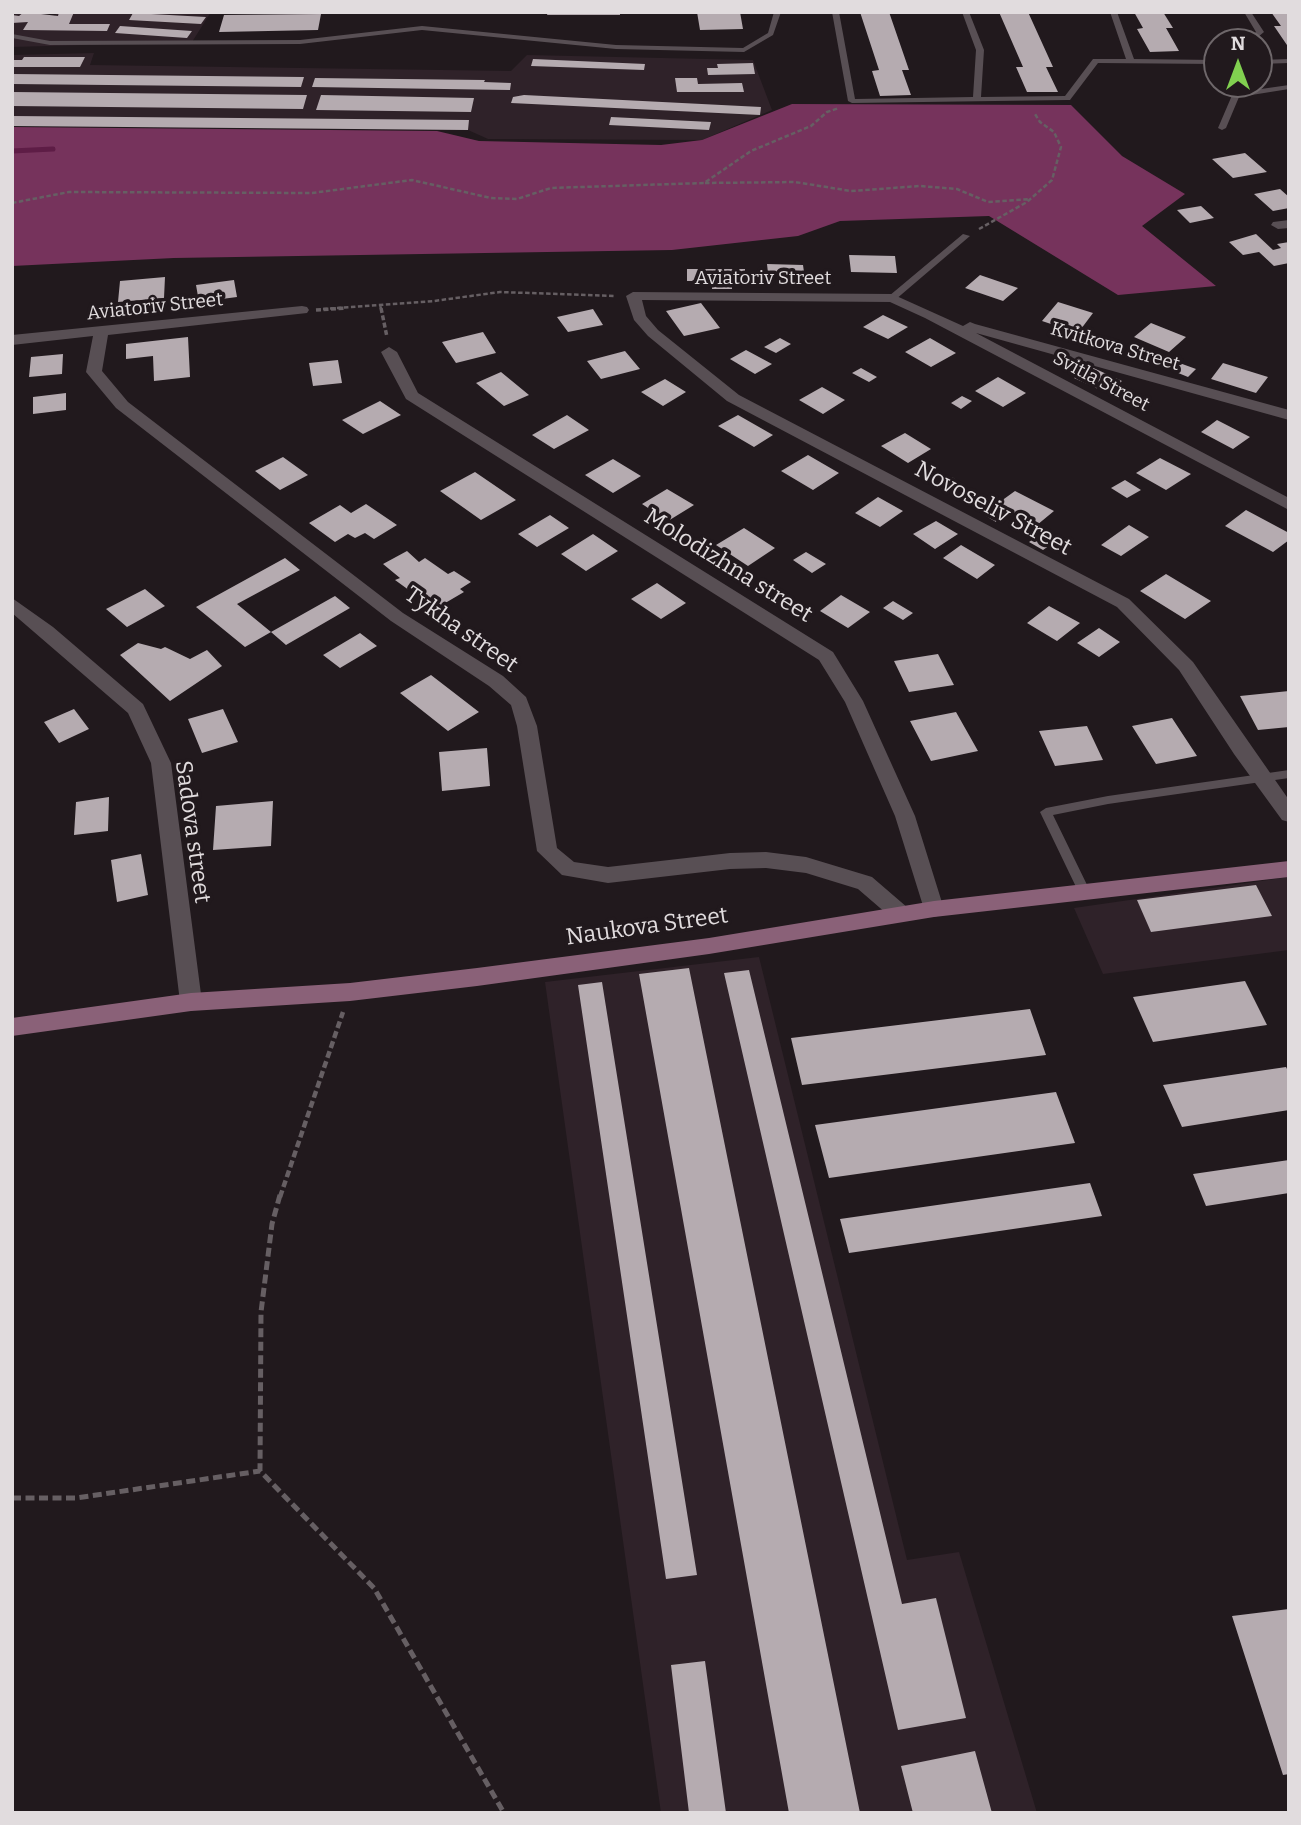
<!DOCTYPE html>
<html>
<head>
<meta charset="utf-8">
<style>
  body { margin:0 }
  #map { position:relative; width:1301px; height:1825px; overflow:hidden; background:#21191d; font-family:Bitter,serif }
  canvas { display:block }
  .frame { position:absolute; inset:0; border:14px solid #e1dcde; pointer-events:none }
  .north { position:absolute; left:1203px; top:28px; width:70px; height:70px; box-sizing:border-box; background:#21191d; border:2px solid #6e676a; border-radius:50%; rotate:0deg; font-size:19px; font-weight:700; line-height:28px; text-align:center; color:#e1dcde }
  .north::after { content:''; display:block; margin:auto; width:24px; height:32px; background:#81d050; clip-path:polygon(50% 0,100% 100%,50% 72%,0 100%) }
</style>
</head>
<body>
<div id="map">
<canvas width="1301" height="1825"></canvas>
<div class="frame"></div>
<div class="north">N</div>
</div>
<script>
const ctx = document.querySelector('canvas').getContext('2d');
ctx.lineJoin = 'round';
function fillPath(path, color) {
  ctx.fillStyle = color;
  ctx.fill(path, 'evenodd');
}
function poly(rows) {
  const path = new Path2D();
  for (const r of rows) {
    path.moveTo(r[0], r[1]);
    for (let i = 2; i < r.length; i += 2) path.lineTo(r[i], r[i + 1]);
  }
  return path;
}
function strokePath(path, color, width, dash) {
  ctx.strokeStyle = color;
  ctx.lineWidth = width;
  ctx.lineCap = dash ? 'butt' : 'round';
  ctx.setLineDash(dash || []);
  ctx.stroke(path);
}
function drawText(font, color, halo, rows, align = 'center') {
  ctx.font = font + ' Bitter,serif';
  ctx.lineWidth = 7;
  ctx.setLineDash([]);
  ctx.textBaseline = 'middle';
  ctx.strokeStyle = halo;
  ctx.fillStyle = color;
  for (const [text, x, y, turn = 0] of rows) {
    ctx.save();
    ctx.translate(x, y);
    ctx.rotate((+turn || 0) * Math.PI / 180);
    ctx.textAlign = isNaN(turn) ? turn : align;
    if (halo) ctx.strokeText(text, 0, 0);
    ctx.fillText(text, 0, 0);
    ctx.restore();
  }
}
fillPath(poly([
  [12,12,55,16,57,12,211,12,192,42,12,47],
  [94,53,90,65,511,71,527,55,753,60,772,110,702,140,488,139,468,130,12,126,12,55],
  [1289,877,1289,950,1103,974,1074,908],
  [759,957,907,1560,959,1552,1037,1813,661,1813,545,982]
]), '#2f2229');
fillPath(poly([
  [792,104,1071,105,1122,156,1185,194,1142,226,1216,286,1118,295,989,216,840,221,798,236,672,250,174,258,12,266,12,127,437,131,479,141,661,145,702,140]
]), '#76335c');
strokePath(poly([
  [12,151,53,149]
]), '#5e1d46', 5);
fillPath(poly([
  [24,12,58,16,59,12,74,12,69,24,110,24,107,31,23,30,28,22,12,23,12,15,19,16],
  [548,12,620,12,620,15,547,15],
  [697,12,740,12,743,29,700,30],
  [860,12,889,12,909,70,902,70,911,95,880,96,872,71,879,70],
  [999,12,1028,12,1053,67,1046,67,1058,92,1027,92,1016,67,1023,67],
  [1134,12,1163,12,1173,28,1166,28,1179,51,1150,52,1137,29,1143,28],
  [1271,12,1289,12,1289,48,1274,26,1281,26],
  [133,13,206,17,201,24,129,20],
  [321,14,318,30,219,32,224,15],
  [120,26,192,31,187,38,115,33],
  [24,57,85,57,80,67,12,67,12,60,22,60],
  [533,59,645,64,644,70,531,66],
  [753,63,755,74,708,75,707,68,718,68,717,64],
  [12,74,304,77,301,87,12,84],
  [315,78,485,80,484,82,511,83,510,90,312,87],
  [675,78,697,78,698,84,742,83,744,92,677,92],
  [12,92,307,95,303,109,12,106],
  [321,95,474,98,471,112,316,110],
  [524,95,761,107,760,115,511,103,513,97],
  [12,116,469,120,468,130,12,126],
  [611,117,711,122,709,130,609,125],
  [1245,153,1267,172,1233,178,1212,159],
  [1280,189,1289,197,1289,208,1273,211,1254,194],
  [1201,206,1214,218,1190,223,1177,210],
  [1256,234,1273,250,1281,248,1277,244,1289,242,1289,263,1274,266,1259,252,1243,255,1229,242],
  [849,255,895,256,897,273,851,272],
  [767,264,803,265,805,279,787,279,786,273,768,273],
  [687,269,745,269,745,281,732,281,732,289,712,289,712,281,687,281],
  [980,275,1018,288,1003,301,965,288],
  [165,277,164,298,118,302,120,281],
  [234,280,237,297,199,302,196,285],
  [1058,302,1093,313,1078,333,1042,321],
  [701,303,720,328,684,336,666,311],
  [593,309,603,325,568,332,557,317],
  [883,315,908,327,888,339,863,327],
  [1151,323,1186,337,1169,352,1134,337],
  [483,332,496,353,456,363,442,342],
  [188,337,190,377,154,381,153,356,126,359,126,344],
  [780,338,791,344,776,353,764,347],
  [930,338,956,353,931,367,905,352],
  [746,350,772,364,755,374,730,359],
  [625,351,640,369,601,379,587,361],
  [63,354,62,374,29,377,31,357],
  [338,360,342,383,313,386,309,363],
  [1174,361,1196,369,1188,377,1166,368],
  [1223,363,1268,377,1256,393,1211,379],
  [1089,366,1122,381,1107,393,1074,378],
  [861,368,877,377,869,382,852,373],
  [501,372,529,395,504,406,476,383],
  [998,377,1026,393,1003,407,975,391],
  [665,379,686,392,663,406,641,392],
  [822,387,845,400,823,414,799,400],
  [66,393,66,410,33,414,33,397],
  [962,396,972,401,961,409,951,403],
  [380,401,401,415,363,434,342,420],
  [567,415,589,430,554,449,532,435],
  [738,415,773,435,754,447,718,426],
  [1217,420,1250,437,1233,449,1201,432],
  [905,433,931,449,908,463,881,446],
  [808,455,839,473,813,490,781,471],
  [283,457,308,475,280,490,255,471],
  [1160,458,1191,474,1166,490,1136,473],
  [613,459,641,476,613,493,585,475],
  [475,472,516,500,481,520,440,491],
  [952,477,962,484,948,492,937,486],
  [1125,480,1141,490,1127,498,1111,488],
  [667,489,694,505,668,521,642,504],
  [1015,491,1054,511,1037,525,997,504],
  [878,497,903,511,880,527,855,513],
  [366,504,397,525,374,539,365,533,355,538,348,534,335,542,309,523,340,505,351,513],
  [1000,509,1009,515,996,522,986,516],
  [1246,510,1289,533,1289,540,1273,552,1225,526],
  [550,515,569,528,537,547,518,534],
  [936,521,958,534,935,549,913,534],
  [1129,525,1149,537,1121,556,1101,545],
  [744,528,775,548,748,566,716,545],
  [1043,532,1056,541,1043,550,1029,542],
  [593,534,618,551,586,571,561,554],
  [961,545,995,565,977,579,943,558],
  [407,551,419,562,425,558,448,574,454,571,471,582,460,589,464,592,435,609,395,580,400,578,383,564],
  [806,552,826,564,812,573,793,560],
  [285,558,300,570,237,604,271,632,245,647,196,607],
  [1166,574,1211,601,1185,619,1140,591],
  [657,583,686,603,661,619,631,599],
  [145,589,165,606,127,627,106,609],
  [841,595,870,612,848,628,820,611],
  [335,596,350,608,286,645,271,632],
  [893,601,913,613,903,620,883,608],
  [1049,606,1080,623,1057,641,1027,623],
  [1099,628,1120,642,1099,657,1077,643],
  [360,633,377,646,340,668,323,655],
  [138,643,161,649,165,647,190,659,207,650,222,666,170,701,120,655],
  [938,654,954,685,909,692,894,661],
  [431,675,479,712,448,731,400,693],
  [1289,691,1289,727,1258,730,1240,696],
  [74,709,89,729,59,743,44,722],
  [223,709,238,742,202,753,188,719],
  [956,712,978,751,931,761,910,721],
  [1172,718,1197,756,1156,764,1132,726],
  [1087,726,1103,760,1055,766,1039,731],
  [487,748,490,786,442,791,439,752],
  [109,797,108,831,74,835,76,802],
  [273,801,271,846,213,850,216,806],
  [141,854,148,895,117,902,111,860],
  [1256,885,1272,916,1151,932,1137,900],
  [689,968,860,1813,789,1813,639,974],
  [749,970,902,1604,936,1598,966,1718,898,1730,724,973],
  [1245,981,1267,1025,1153,1042,1133,997],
  [602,982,697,1575,666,1579,578,985],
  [1030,1009,1046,1055,802,1085,791,1038],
  [1286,1067,1289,1073,1289,1110,1182,1127,1163,1085],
  [1056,1092,1075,1143,829,1178,815,1125],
  [1289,1160,1289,1193,1206,1206,1193,1174],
  [1090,1183,1102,1216,849,1253,840,1219],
  [1289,1609,1289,1774,1283,1775,1232,1616],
  [705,1661,726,1813,689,1813,671,1665],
  [975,1751,992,1813,913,1813,901,1766]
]), '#b5abb0');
strokePath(poly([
  [705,183,795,182,851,191,920,186,957,189,988,202,1031,199],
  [12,203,69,192,312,193,412,180,491,198,517,199,551,188,704,183,751,151,811,126,827,112,839,108],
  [979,229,1027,202,1052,180,1061,147,1054,132,1040,122,1035,114],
  [380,304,381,309],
  [323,309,434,301,500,292,615,296]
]), '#665f63', 2.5, [4.5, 2.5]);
strokePath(poly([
  [381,308,387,337],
  [316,310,346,308]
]), '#665f63', 3.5, [5, 2.5]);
strokePath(poly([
  [280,1197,343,1012]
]), '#665f63', 4.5, [7, 3.5]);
strokePath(poly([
  [280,1195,272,1224,261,1312,260,1471,374,1588,504,1813],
  [12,1498,76,1498,260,1471]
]), '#665f63', 5, [9, 4.5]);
fillPath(poly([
  [774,12,781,12,773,35,744,52,616,49,422,30,300,44,50,45,12,38,12,34,50,41,300,40,422,26,616,45,743,48,768,33,774,12],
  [832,12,839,12,855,99,973,97,976,50,962,12,969,12,984,50,981,97,1065,96,1093,59,1126,59,1110,12,1117,12,1134,59,1217,60,1217,64,1098,63,1070,100,1067,100,852,103,848,101,832,12],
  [1244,12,1251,12,1264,32,1252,42,1244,42,1256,32,1244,12],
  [1289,59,1289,63,1259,64,1259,60,1289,59],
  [1289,85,1289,89,1239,97,1226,128,1222,130,1218,128,1233,93,1289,85],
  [963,234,970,236,895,300,889,300,889,296,963,234],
  [1289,770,1289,778,1108,804,1053,815,1090,891,1084,896,1078,891,1040,812,1046,808,1108,796,1289,770]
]), '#584f54');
fillPath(poly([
  [1289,220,1289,228,1278,229,1271,225,1273,222,1289,220],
  [633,292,892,294,963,326,970,322,975,324,1289,410,1289,420,976,333,1289,498,1289,510,925,318,890,302,642,300,646,316,658,330,739,395,1129,599,1193,662,1289,800,1289,822,1282,820,1234,754,1179,670,1117,607,727,401,648,336,634,320,626,296,633,292],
  [302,306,307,307,309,310,307,313,108,335,102,371,128,402,403,613,503,676,526,697,537,726,557,848,574,862,608,867,730,853,766,852,806,857,872,877,908,908,912,914,908,920,901,922,894,920,858,889,806,873,766,868,730,869,608,883,562,875,537,851,517,726,511,705,489,686,391,621,116,408,86,372,93,336,12,345,12,335,302,306],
  [389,347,397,352,418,393,833,652,863,701,915,816,944,909,941,915,934,917,927,915,924,909,895,816,845,702,819,660,406,399,381,352,389,347],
  [12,598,53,627,143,704,171,763,202,1002,199,1008,191,1011,183,1008,180,1002,151,763,128,713,12,613,12,598]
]), '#584f54');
fillPath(poly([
  [1289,861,1289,877,934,917,709,954,477,986,350,1001,191,1011,12,1036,12,1018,191,993,350,983,477,968,709,938,934,901,1289,861]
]), '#8a6178');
drawText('19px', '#e1dcde', '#21191d', [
  ["Aviatoriv Street",763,279],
  ["Aviatoriv Street",155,307,-6],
  ["Kvitkova Street",1115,347,16],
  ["Svitla Street",1101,382,28]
]);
drawText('23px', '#e1dcde', '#21191d', [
  ["Novoseliv Street",993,509,28],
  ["Molodizhna street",728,566,32],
  ["Tykha street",461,630,35],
  ["Sadova street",192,832,82],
  ["Naukova Street",647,927,-8]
]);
</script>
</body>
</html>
